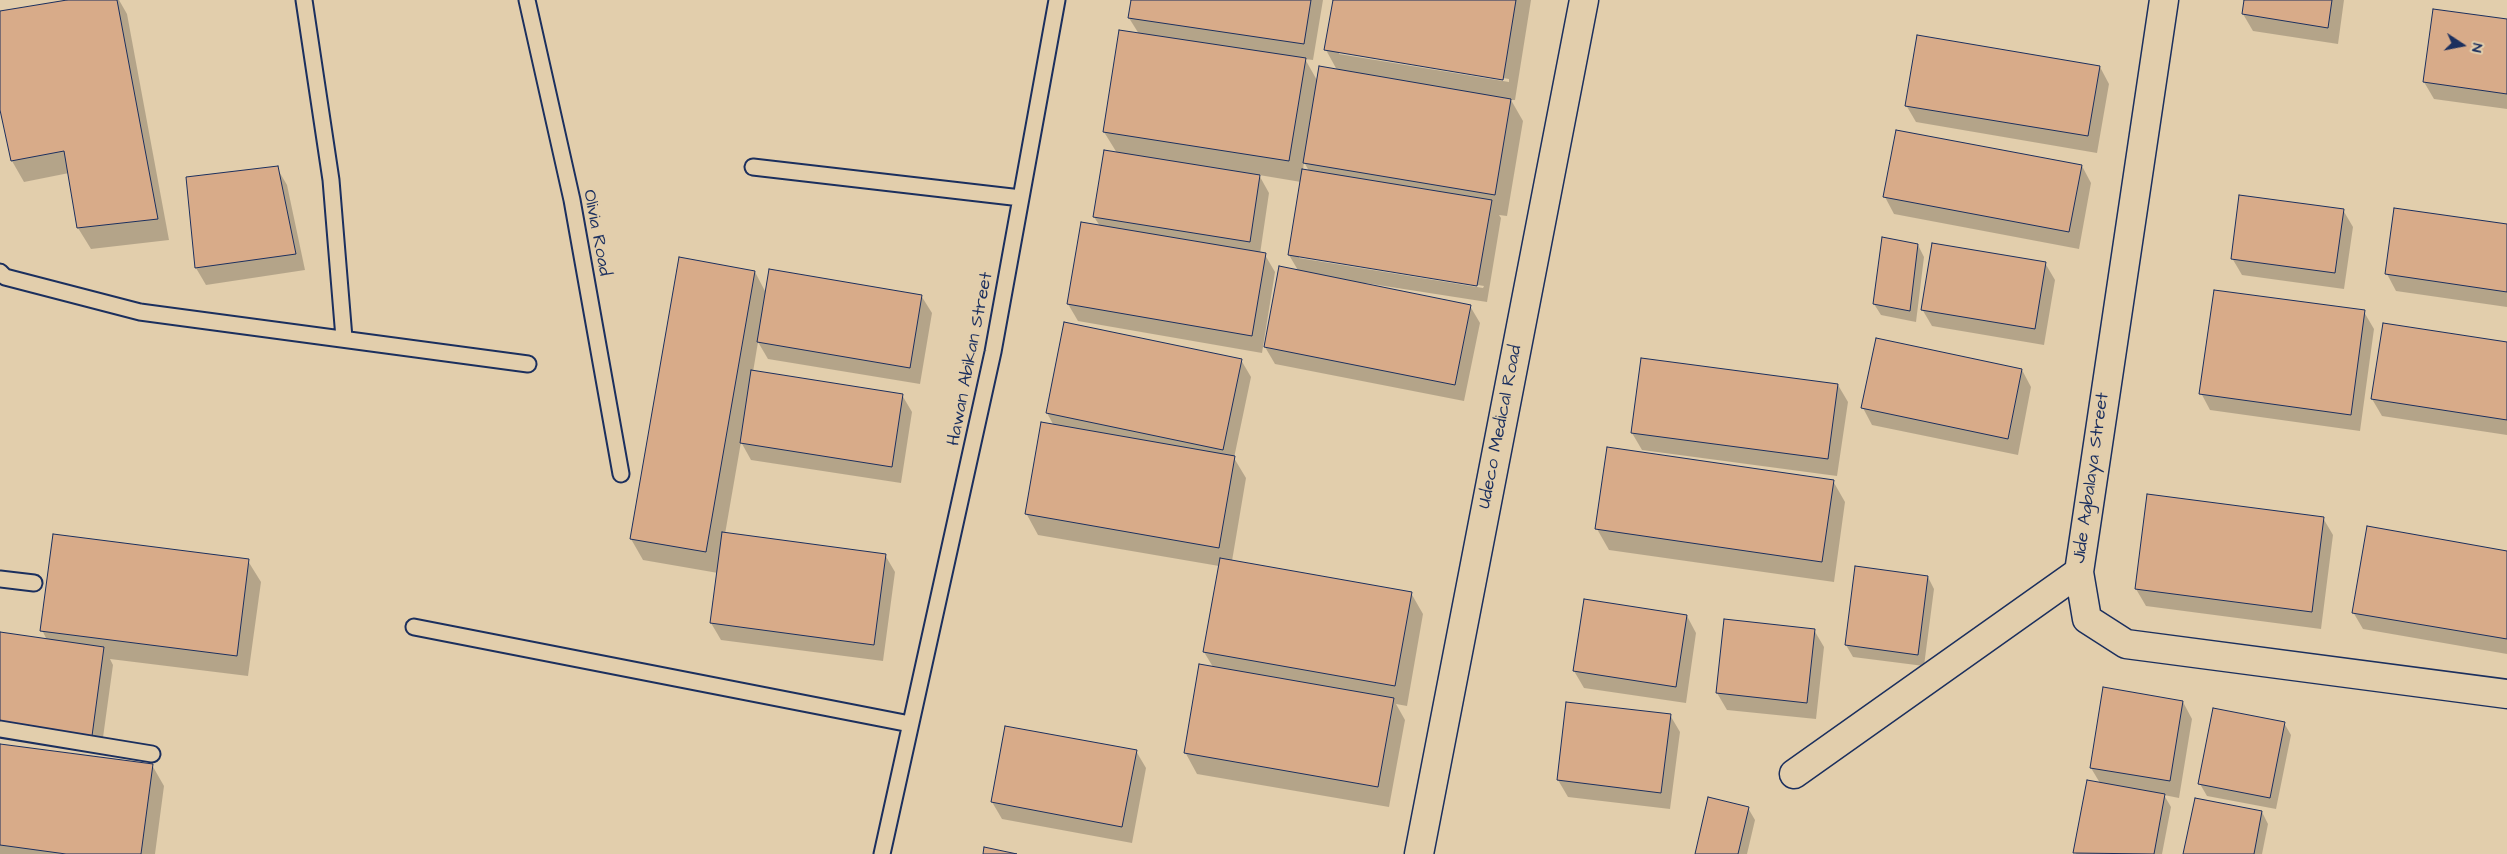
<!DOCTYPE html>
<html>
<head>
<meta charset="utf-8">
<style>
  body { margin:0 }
  #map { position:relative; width:2507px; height:854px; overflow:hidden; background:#e2ceac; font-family:"Architects Daughter",sans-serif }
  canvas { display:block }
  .north { position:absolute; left:2437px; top:20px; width:50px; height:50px; -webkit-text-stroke:4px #e2ceac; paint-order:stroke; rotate:101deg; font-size:14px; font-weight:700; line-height:20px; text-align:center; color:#1b2f5e }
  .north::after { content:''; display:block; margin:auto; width:18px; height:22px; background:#1b2f5e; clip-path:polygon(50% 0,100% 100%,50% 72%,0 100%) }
</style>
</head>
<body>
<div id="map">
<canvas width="2507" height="854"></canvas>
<div class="north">N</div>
</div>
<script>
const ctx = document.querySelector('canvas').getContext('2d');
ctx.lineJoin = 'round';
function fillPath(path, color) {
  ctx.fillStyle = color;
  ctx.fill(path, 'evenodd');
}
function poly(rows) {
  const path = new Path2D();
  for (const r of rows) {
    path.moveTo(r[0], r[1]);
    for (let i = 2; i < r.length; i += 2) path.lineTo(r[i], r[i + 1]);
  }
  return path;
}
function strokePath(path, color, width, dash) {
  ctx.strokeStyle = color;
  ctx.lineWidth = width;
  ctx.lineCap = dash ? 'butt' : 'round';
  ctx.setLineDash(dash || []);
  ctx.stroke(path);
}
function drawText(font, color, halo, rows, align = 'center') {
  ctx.font = font + ' "Architects Daughter",sans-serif';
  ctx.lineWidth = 4.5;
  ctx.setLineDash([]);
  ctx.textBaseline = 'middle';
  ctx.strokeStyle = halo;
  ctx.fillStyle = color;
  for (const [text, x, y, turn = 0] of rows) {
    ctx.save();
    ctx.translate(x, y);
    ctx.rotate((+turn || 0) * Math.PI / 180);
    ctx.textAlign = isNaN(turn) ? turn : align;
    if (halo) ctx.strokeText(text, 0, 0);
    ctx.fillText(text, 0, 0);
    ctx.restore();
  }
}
fillPath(poly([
  [74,0,119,0,127,14,169,240,91,249,78,228,69,173,24,182,12,161,0,104,0,13],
  [1132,0,1323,0,1313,60,1305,59,1318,82,1337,70,1326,50,1334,0,1531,0,1515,100,1511,100,1523,121,1507,216,1499,215,1501,218,1487,302,1365,283,1365,285,1470,306,1480,323,1464,401,1275,364,1265,347,1299,272,1289,255,1301,182,1259,175,1269,193,1260,254,1265,255,1275,272,1262,353,1078,321,1068,304,1100,226,1094,217,1117,153,1104,132,1139,34,1129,18],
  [1339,52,1509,79,1509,82,1339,54],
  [1304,162,1309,171,1303,170],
  [1299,256,1484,286,1483,288,1299,258],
  [2245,0,2344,0,2338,44,2253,31,2243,14],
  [2507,20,2507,109,2434,99,2424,82],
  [2100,67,2109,84,2097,153,1916,122,1906,105],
  [2082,166,2091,183,2079,249,1894,214,1885,197],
  [277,168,287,185,305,270,206,285,196,268],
  [2343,210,2353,227,2344,289,2242,275,2232,258],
  [2396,210,2507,225,2507,307,2396,291,2387,274],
  [1918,245,1924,257,1916,322,1881,315,1874,304],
  [2045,263,2055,280,2044,345,1932,326,1922,309],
  [755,272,766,293,922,297,932,313,920,384,768,359,758,342,753,372,902,395,912,412,901,483,751,460,741,442,725,534,885,555,895,572,883,661,721,640,711,623,718,573,643,560,631,539],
  [2364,312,2374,329,2360,431,2210,410,2201,393],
  [2507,343,2507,435,2382,416,2372,399],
  [1241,360,1251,377,1234,458,1246,478,1232,561,1411,593,1423,614,1407,706,1396,704,1405,720,1389,807,1197,774,1185,752,1213,667,1204,652,1219,566,1038,535,1026,513,1054,426,1047,413],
  [2022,370,2031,387,2018,455,1872,425,1863,408],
  [1838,385,1848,402,1837,476,1642,450,1632,433],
  [1833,481,1845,502,1834,582,1609,550,1597,529],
  [2323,518,2333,535,2321,629,2146,606,2136,589],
  [2507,552,2507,654,2363,629,2353,612],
  [248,561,261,582,248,676,110,659,113,665,101,752,0,737,0,633,47,640,42,630],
  [1928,577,1934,589,1924,666,1853,657,1846,645],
  [1687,616,1696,633,1686,703,1584,688,1574,671],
  [1814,630,1824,647,1816,719,1727,710,1717,693],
  [2183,702,2192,719,2179,798,2164,795,2171,807,2162,854,2076,854,2100,783,2091,768],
  [1670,715,1680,732,1670,809,1568,797,1558,780],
  [2284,723,2291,735,2276,809,2207,796,2200,784],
  [0,745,152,765,164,786,155,854,0,854],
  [1136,751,1146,768,1132,843,1002,819,992,802],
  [1748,808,1755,820,1747,854,1696,854],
  [2262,812,2268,824,2262,854,2184,854]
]), '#0003');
const building = poly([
  [67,0,117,0,158,219,77,228,64,151,11,161,0,110,0,11,67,0],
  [1131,0,1311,0,1304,44,1128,18,1131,0],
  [1333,0,1516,0,1503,80,1324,50,1333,0],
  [2244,0,2332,0,2328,28,2242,14,2244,0],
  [2433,9,2507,19,2507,94,2423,82,2433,9],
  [1119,30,1306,58,1289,161,1103,132,1119,30],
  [1917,35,2100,66,2088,136,1905,106,1917,35],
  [1319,66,1511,99,1495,195,1303,163,1319,66],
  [1896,130,2082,165,2069,232,1883,197,1896,130],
  [1104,150,1260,175,1250,242,1093,217,1104,150],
  [278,166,296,254,195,268,186,177,278,166],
  [1302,169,1492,200,1477,286,1288,255,1302,169],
  [2239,195,2344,209,2335,273,2231,259,2239,195],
  [2394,208,2507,224,2507,292,2385,274,2394,208],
  [1081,222,1266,253,1252,336,1067,304,1081,222],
  [1882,237,1918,244,1910,311,1873,304,1882,237],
  [1932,243,2046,262,2035,329,1921,310,1932,243],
  [679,257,755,271,706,552,630,539,679,257],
  [1279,266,1471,305,1455,385,1264,347,1279,266],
  [769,269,922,295,910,368,757,342,769,269],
  [2214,290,2365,310,2351,415,2199,394,2214,290],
  [1064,322,1242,359,1223,450,1046,413,1064,322],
  [2383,323,2507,342,2507,420,2371,399,2383,323],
  [1876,338,2022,369,2008,439,1861,408,1876,338],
  [1641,358,1838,384,1828,459,1631,433,1641,358],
  [751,370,903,394,892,467,740,443,751,370],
  [1041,422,1235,456,1219,548,1025,514,1041,422],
  [1607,447,1834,480,1822,562,1595,529,1607,447],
  [2147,494,2324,517,2312,612,2135,589,2147,494],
  [2367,526,2507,551,2507,639,2352,613,2367,526],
  [722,532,886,554,874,645,710,623,722,532],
  [53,534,249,559,237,656,40,631,53,534],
  [1220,558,1412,592,1395,686,1203,652,1220,558],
  [1855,566,1928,576,1918,655,1845,645,1855,566],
  [1584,599,1687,615,1676,687,1573,671,1584,599],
  [1724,619,1815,629,1807,703,1716,693,1724,619],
  [0,632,104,647,92,736,0,722,0,632],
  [1199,664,1394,698,1378,787,1184,753,1199,664],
  [2103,687,2183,701,2170,781,2090,768,2103,687],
  [1566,702,1671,714,1661,793,1557,780,1566,702],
  [2213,708,2285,722,2270,798,2198,784,2213,708],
  [1005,726,1137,750,1122,827,991,802,1005,726],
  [0,744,153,764,141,854,66,854,0,845,0,744],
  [2087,780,2165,794,2154,854,2073,853,2087,780],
  [1708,797,1749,807,1738,854,1695,854,1708,797],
  [2195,798,2262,811,2254,854,2183,854,2195,798],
  [984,847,1017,854,983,854,984,847]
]);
fillPath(building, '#d8ab89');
strokePath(building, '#1b2f5e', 1);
const service = poly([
  [304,0,331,180,344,338],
  [527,0,572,200,621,474],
  [753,167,1021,198],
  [0,272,5,277,140,312,528,364],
  [0,579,34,583],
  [414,627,910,724],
  [0,729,152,754],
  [882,854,993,352,1057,0]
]);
const minor = poly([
  [2164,0,2079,572,2087,619,2126,644,2507,694],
  [1794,774,2079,572],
  [1419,854,1584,0]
]);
strokePath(service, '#1b2f5e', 19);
strokePath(minor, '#1b2f5e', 31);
strokePath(service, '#e2ceac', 15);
strokePath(minor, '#e2ceac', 28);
drawText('18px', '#1b2f5e', '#e2ceac', [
  ["Olivia Road",596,233,79],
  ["Hawan Abikan Street",971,359,-79],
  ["Udeco Medical Road",1501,427,-79],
  ["Jide Agbalaya Street",2092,478,-82]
]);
</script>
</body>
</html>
